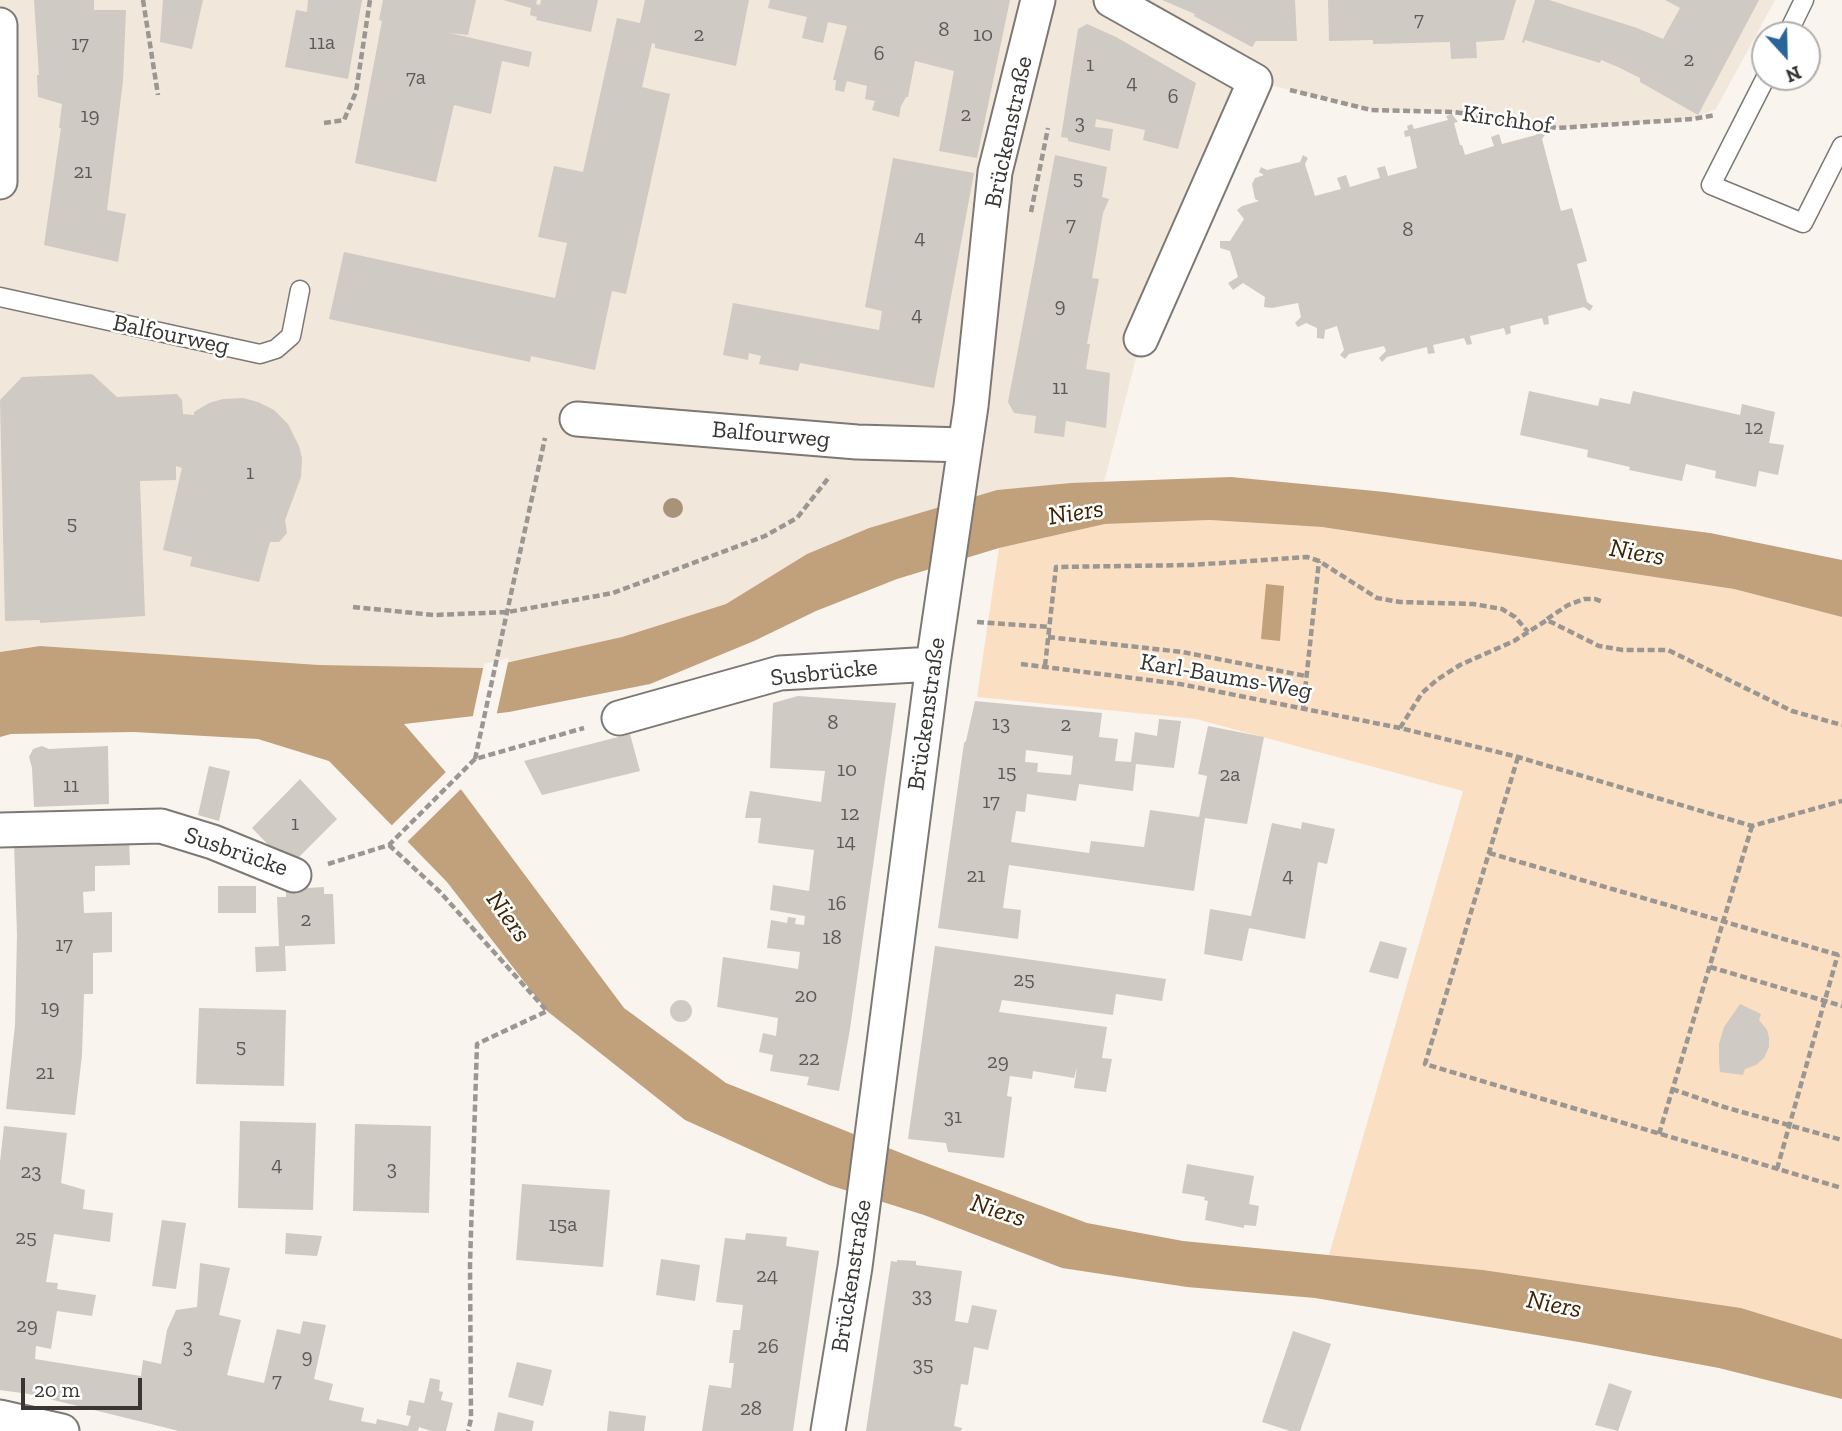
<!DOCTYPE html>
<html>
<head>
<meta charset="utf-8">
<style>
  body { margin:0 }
  #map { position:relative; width:1842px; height:1431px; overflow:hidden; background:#faf4ee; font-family:"Zilla Slab",serif }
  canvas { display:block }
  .north { position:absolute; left:1751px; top:21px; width:70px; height:70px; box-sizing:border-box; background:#fff; border:2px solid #afafad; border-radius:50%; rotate:158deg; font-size:19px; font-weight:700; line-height:28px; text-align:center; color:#383633 }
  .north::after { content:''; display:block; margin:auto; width:24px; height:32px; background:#29649b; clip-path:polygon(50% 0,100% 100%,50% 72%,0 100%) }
  .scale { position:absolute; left:21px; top:1378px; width:121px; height:32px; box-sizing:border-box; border:4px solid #383633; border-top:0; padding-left:9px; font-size:21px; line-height:24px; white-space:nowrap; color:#383633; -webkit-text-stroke:5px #fff; paint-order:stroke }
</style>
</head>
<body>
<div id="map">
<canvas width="1842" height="1431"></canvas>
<div class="north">N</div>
<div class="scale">20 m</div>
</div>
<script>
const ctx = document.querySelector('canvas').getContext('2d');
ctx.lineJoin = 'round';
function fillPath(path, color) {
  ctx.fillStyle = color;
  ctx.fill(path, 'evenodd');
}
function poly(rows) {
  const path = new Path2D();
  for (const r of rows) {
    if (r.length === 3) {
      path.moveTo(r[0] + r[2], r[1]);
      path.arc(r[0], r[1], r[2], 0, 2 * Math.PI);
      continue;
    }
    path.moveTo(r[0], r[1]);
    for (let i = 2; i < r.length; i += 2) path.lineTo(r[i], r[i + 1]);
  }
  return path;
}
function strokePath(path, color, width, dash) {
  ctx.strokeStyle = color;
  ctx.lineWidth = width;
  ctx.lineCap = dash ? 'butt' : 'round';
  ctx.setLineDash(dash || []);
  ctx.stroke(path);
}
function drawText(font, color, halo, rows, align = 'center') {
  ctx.font = font + ' "Zilla Slab",serif';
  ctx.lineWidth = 5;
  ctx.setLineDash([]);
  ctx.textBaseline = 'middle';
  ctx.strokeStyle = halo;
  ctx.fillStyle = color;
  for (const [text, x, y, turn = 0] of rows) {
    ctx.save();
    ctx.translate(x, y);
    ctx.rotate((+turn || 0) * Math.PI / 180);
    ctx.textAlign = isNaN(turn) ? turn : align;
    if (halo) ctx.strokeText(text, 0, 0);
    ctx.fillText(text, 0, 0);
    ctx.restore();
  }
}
fillPath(poly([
  [0,0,1775,0,1716,109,1693,119,1557,128,1454,112,1371,110,1266,84,1141,339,1104,482,997,490,869,528,807,554,726,604,622,637,483,668,319,665,40,646,0,652]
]), '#f2e7db');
fillPath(poly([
  [1210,520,1322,527,1734,589,1842,617,1842,1339,1741,1308,1483,1270,1329,1255,1463,791,1196,719,977,697,999,548,1105,524]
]), '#fadfc2');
fillPath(poly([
  [1231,477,1385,492,1710,533,1842,560,1842,617,1734,589,1322,527,1210,520,1105,524,999,548,897,579,816,611,754,641,650,684,509,712,404,724,463,792,624,1008,726,1083,921,1161,1087,1223,1183,1241,1483,1270,1741,1308,1842,1339,1842,1399,1719,1368,1579,1342,1315,1298,1187,1287,1062,1268,924,1215,829,1185,685,1120,547,1011,447,882,329,761,258,739,134,732,11,734,0,737,0,652,40,646,319,665,483,668,622,637,726,604,807,554,869,528,997,490,1071,483],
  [1266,584,1284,586,1280,641,1261,639]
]), '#c1a07c');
fillPath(poly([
  [509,658,496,717,472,720,484,664],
  [448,770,463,787,404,845,388,829]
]), '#faf4ee');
fillPath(poly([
  [34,0,94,0,94,10,126,10,123,81,107,210,126,214,118,262,44,245,61,128,59,128,62,104,38,97,37,75,39,75],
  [163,0,203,0,192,49,160,42],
  [308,0,362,0,348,79,285,67,296,10,307,12],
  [383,0,476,0,468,35,450,33,532,52,529,67,502,61,491,114,454,105,436,182,355,163,382,21,379,20],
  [503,0,537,0,536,4,540,5,541,0,598,0,591,32,536,20,537,17,530,15,531,8],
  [645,0,749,0,736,66,655,48,655,44,652,43,642,87,670,94,626,294,612,291,595,370,531,356,530,362,329,319,344,252,555,298,567,243,538,237,554,166,583,172,617,18,640,23],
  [770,0,1010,0,977,158,939,151,954,71,915,61,908,97,906,97,901,106,899,117,872,110,875,101,865,99,867,86,847,81,844,92,835,90,836,80,833,80,847,26,828,22,823,43,802,38,807,17,768,8],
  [1162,0,1295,0,1297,41,1256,41,1252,47,1194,16,1195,14],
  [1328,0,1516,0,1504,40,1476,42,1477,58,1451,59,1450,42,1373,44,1373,40,1329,41],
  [1535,0,1549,0,1637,28,1663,39,1680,8,1665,0,1759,0,1698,115,1640,82,1640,78,1618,67,1601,60,1600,63,1525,40,1524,43,1522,42],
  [1087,24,1116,37,1196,83,1178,149,1143,140,1145,130,1096,119,1095,127,1113,129,1110,151,1068,141,1068,138,1061,137,1078,29],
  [1452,114,1458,122,1454,123,1460,145,1462,145,1465,155,1494,146,1491,137,1499,134,1502,144,1536,135,1540,127,1548,130,1542,139,1561,211,1572,208,1587,261,1577,264,1587,302,1593,306,1590,311,1584,307,1548,316,1549,324,1544,325,1542,318,1510,326,1511,333,1506,335,1504,328,1470,336,1472,344,1467,345,1464,338,1433,345,1435,353,1428,354,1427,347,1387,357,1382,362,1379,358,1386,351,1384,346,1349,354,1345,359,1340,355,1344,350,1337,326,1325,330,1324,339,1317,338,1317,328,1306,323,1298,327,1295,323,1301,317,1298,303,1272,308,1264,307,1265,297,1243,283,1233,290,1228,283,1238,277,1230,251,1220,248,1220,241,1230,241,1244,219,1237,210,1242,206,1259,201,1255,199,1252,184,1255,178,1264,175,1259,172,1261,167,1267,170,1300,162,1303,155,1308,158,1305,164,1315,196,1341,189,1337,178,1346,175,1350,187,1380,178,1377,168,1385,166,1388,176,1417,168,1410,136,1405,137,1404,131,1408,130,1407,126,1412,124,1414,129,1448,120,1446,116],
  [1055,155,1107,167,1102,197,1109,199,1103,213,1092,278,1099,279,1087,344,1090,344,1086,369,1110,373,1106,428,1066,421,1064,437,1034,433,1036,416,1014,413,1008,402],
  [893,158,974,173,934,388,800,363,798,371,759,364,761,356,749,353,748,360,723,355,733,303,879,330,882,311,865,307],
  [92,374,117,397,177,394,182,400,183,414,194,415,194,412,209,403,223,399,243,398,258,402,274,410,288,424,299,446,302,458,301,477,285,520,287,533,279,542,270,542,259,582,190,566,192,557,163,550,182,468,176,466,176,480,140,481,145,616,40,623,40,620,5,621,0,400,22,377],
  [1529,391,1598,406,1600,398,1630,404,1633,391,1740,415,1742,404,1775,412,1769,443,1784,445,1778,475,1759,471,1756,487,1715,478,1716,471,1686,464,1682,481,1629,470,1630,467,1587,457,1588,450,1520,435],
  [798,696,896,703,850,1029,839,1091,807,1085,809,1077,770,1071,773,1055,759,1052,763,1033,776,1036,778,1018,717,1007,723,957,798,969,800,952,767,948,771,920,787,923,788,917,796,918,795,924,804,925,805,916,770,910,773,885,809,891,814,850,758,843,761,818,745,818,750,791,821,802,825,771,770,768,773,703],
  [975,701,1102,713,1099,737,1118,739,1115,761,1131,762,1135,732,1157,736,1159,719,1181,721,1174,768,1136,764,1133,791,1079,784,1076,801,1027,794,1025,812,1016,811,1011,842,1089,853,1091,841,1144,847,1150,810,1199,817,1207,776,1198,774,1208,726,1264,737,1247,824,1205,818,1194,891,1009,865,1003,908,1021,910,1018,939,938,928,964,743,966,741],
  [1026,750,1073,756,1071,775,1037,772,1038,763,1025,762],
  [630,734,640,771,542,795,524,761],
  [42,746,49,749,108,746,109,804,34,807,32,768,29,757,33,749],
  [209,766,230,771,219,821,198,815],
  [300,779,337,819,292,864,287,864,252,828],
  [1302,822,1335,829,1327,864,1318,862,1305,939,1249,928,1242,961,1204,954,1210,909,1251,916,1272,823,1301,829],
  [129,838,130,865,95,866,95,891,83,892,84,913,112,912,112,952,93,953,93,994,84,994,82,1055,75,1115,6,1109,15,1025,17,935,14,842],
  [307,879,308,888,324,887,324,894,333,894,335,944,285,946,286,971,256,972,255,947,279,946,277,897,286,897,286,889],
  [218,886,256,886,256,913,218,913],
  [1380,941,1407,948,1398,979,1369,972],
  [935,946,1166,979,1162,1001,1116,994,1113,1015,1002,1000,999,1012,1107,1027,1102,1058,1112,1059,1106,1092,1074,1088,1077,1067,1074,1078,1033,1071,1032,1079,1010,1076,1007,1096,1012,1097,1004,1158,948,1152,946,1143,908,1139],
  [681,1011,11],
  [1740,1004,1761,1014,1759,1020,1767,1030,1769,1038,1769,1047,1764,1058,1756,1065,1745,1069,1743,1075,1720,1072,1719,1061,1719,1044,1724,1027],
  [199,1008,286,1010,284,1086,196,1084],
  [240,1121,316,1123,313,1210,238,1208],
  [355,1124,431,1126,429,1213,353,1211],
  [4,1126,67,1133,61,1183,85,1190,83,1209,113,1213,110,1242,54,1234,46,1282,58,1283,57,1289,96,1295,92,1316,57,1311,51,1349,36,1346,35,1359,141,1376,143,1360,161,1364,167,1330,176,1310,197,1307,200,1263,230,1268,219,1315,241,1320,227,1375,264,1383,277,1329,300,1334,303,1321,326,1325,314,1379,333,1384,329,1400,364,1408,361,1421,376,1424,377,1419,408,1426,411,1416,406,1415,409,1400,424,1403,430,1378,440,1380,439,1391,443,1392,441,1400,453,1403,446,1431,431,1431,419,1427,418,1431,179,1431,29,1394,0,1390,0,1162],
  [1187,1164,1254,1176,1249,1204,1259,1206,1256,1226,1244,1225,1244,1228,1205,1220,1208,1201,1204,1200,1205,1197,1182,1193],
  [522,1184,610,1190,603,1267,516,1260],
  [162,1220,186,1223,176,1289,152,1286],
  [286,1233,322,1236,317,1256,285,1254],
  [746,1233,787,1237,786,1246,819,1251,793,1431,702,1431,709,1385,731,1388,734,1363,729,1363,733,1330,740,1330,743,1305,716,1302,725,1238,745,1240],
  [661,1259,700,1265,695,1301,656,1295],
  [897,1260,916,1261,916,1265,962,1271,955,1321,968,1323,972,1305,997,1310,988,1350,974,1347,968,1385,961,1384,954,1426,962,1428,961,1431,866,1431,891,1261,897,1262],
  [1293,1331,1331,1344,1300,1431,1290,1431,1262,1422],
  [517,1362,552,1370,543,1406,508,1397],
  [1609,1383,1632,1391,1618,1431,1595,1425],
  [609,1411,646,1416,644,1431,607,1431],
  [498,1412,534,1421,532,1431,494,1431]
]), '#cfcac4');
const service = poly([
  [1787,35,1804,0],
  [1766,77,1711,185,1803,223,1842,146],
  [0,297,260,354,276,349,291,336,300,290]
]);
const minor = poly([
  [1111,0,1255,81,1141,339],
  [0,25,0,182],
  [577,419,857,442,965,445],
  [619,718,780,673,933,664],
  [0,830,161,826,213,842,294,875],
  [0,1417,62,1431],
  [828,1431,855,1267,933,664,971,406,995,172,1038,0]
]);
strokePath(service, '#7d7873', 21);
strokePath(minor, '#7d7873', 37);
strokePath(poly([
  [143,0,158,95],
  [1290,90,1371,110,1454,112,1557,128,1693,119,1715,115],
  [324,123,344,120,356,92,370,0],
  [1031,212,1048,128],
  [353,607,434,615,508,612,613,593,765,536,797,518,830,476],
  [1547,619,1568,605,1584,599,1595,599,1603,602],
  [977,622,1049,627],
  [1048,637,1182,652,1306,676],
  [1021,664,1180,684,1400,728,1518,757,1752,826,1842,801],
  [1045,666,1056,567,1192,565,1307,557,1319,561,1377,598,1400,602,1473,604,1502,609,1515,617,1528,632],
  [1303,709,1319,561],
  [1400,728,1422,693,1438,679,1460,665,1514,641,1547,620,1599,646,1623,650,1668,650,1792,711,1842,725],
  [1518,757,1425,1064,1842,1188],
  [475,759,545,438],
  [389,845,440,892,547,1011,477,1044,470,1264,471,1419,468,1431],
  [1489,853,1842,956],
  [328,864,389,845,475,759,584,728],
  [1710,967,1842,1006],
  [1672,1089,1724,1107,1842,1140],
  [1659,1134,1752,826],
  [1777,1169,1838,954]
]), '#9a9691', 4.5, [7, 3.5]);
strokePath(service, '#fff', 18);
strokePath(minor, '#fff', 33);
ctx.fillStyle = '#a89378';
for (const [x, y] of [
  [673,508]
]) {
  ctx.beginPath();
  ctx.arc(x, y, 10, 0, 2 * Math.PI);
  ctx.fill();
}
drawText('21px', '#5e5b57', null, [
  ["7",1419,20],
  ["8",944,30],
  ["2",699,35],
  ["10",983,35],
  ["11a",322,43],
  ["17",80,44],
  ["6",879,54],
  ["2",1689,60],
  ["1",1090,65],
  ["7a",416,78],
  ["4",1132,83],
  ["6",1173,97],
  ["2",966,115],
  ["19",90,116],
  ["3",1080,123],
  ["21",83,172],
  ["5",1078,179],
  ["7",1071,225],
  ["8",1408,230],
  ["4",920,238],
  ["9",1060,306],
  ["4",917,315],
  ["11",1060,388],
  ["12",1754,428],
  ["1",250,473],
  ["5",72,524],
  ["8",833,723],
  ["13",1001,724],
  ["2",1066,725],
  ["10",847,770],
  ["15",1007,773],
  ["2a",1230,775],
  ["11",71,786],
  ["17",991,802],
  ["12",850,814],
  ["1",295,824],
  ["14",846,842],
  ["21",976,876],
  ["4",1288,876],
  ["16",837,904],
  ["2",306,920],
  ["18",832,938],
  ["17",64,945],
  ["25",1024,980],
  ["20",806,996],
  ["19",50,1008],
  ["5",241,1047],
  ["22",809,1059],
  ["29",998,1062],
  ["21",45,1073],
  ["31",953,1117],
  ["4",277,1165],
  ["3",392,1169],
  ["23",31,1172],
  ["15a",563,1225],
  ["25",26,1238],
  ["24",767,1276],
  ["33",922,1296],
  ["29",27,1326],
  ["3",188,1347],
  ["26",768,1347],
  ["9",307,1357],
  ["35",923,1365],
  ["7",277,1381],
  ["28",751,1409]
]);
drawText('24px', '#383633', '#fff', [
  ["Kirchhof",1507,120,8],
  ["Brückenstraße",1009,132,-78],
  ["Balfourweg",171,335,12],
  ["Balfourweg",771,435,5],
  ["Susbrücke",824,673,-6],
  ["Karl-Baums-Weg",1226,677,10],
  ["Brückenstraße",927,714,-82],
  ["Susbrücke",236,852,19],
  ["Brückenstraße",852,1276,-81]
]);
drawText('italic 26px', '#3d2506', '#fff', [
  ["Niers",1076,513,-9],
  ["Niers",1637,553,10],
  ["Niers",508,917,54],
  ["Niers",998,1211,18],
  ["Niers",1554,1305,11]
]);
</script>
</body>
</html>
